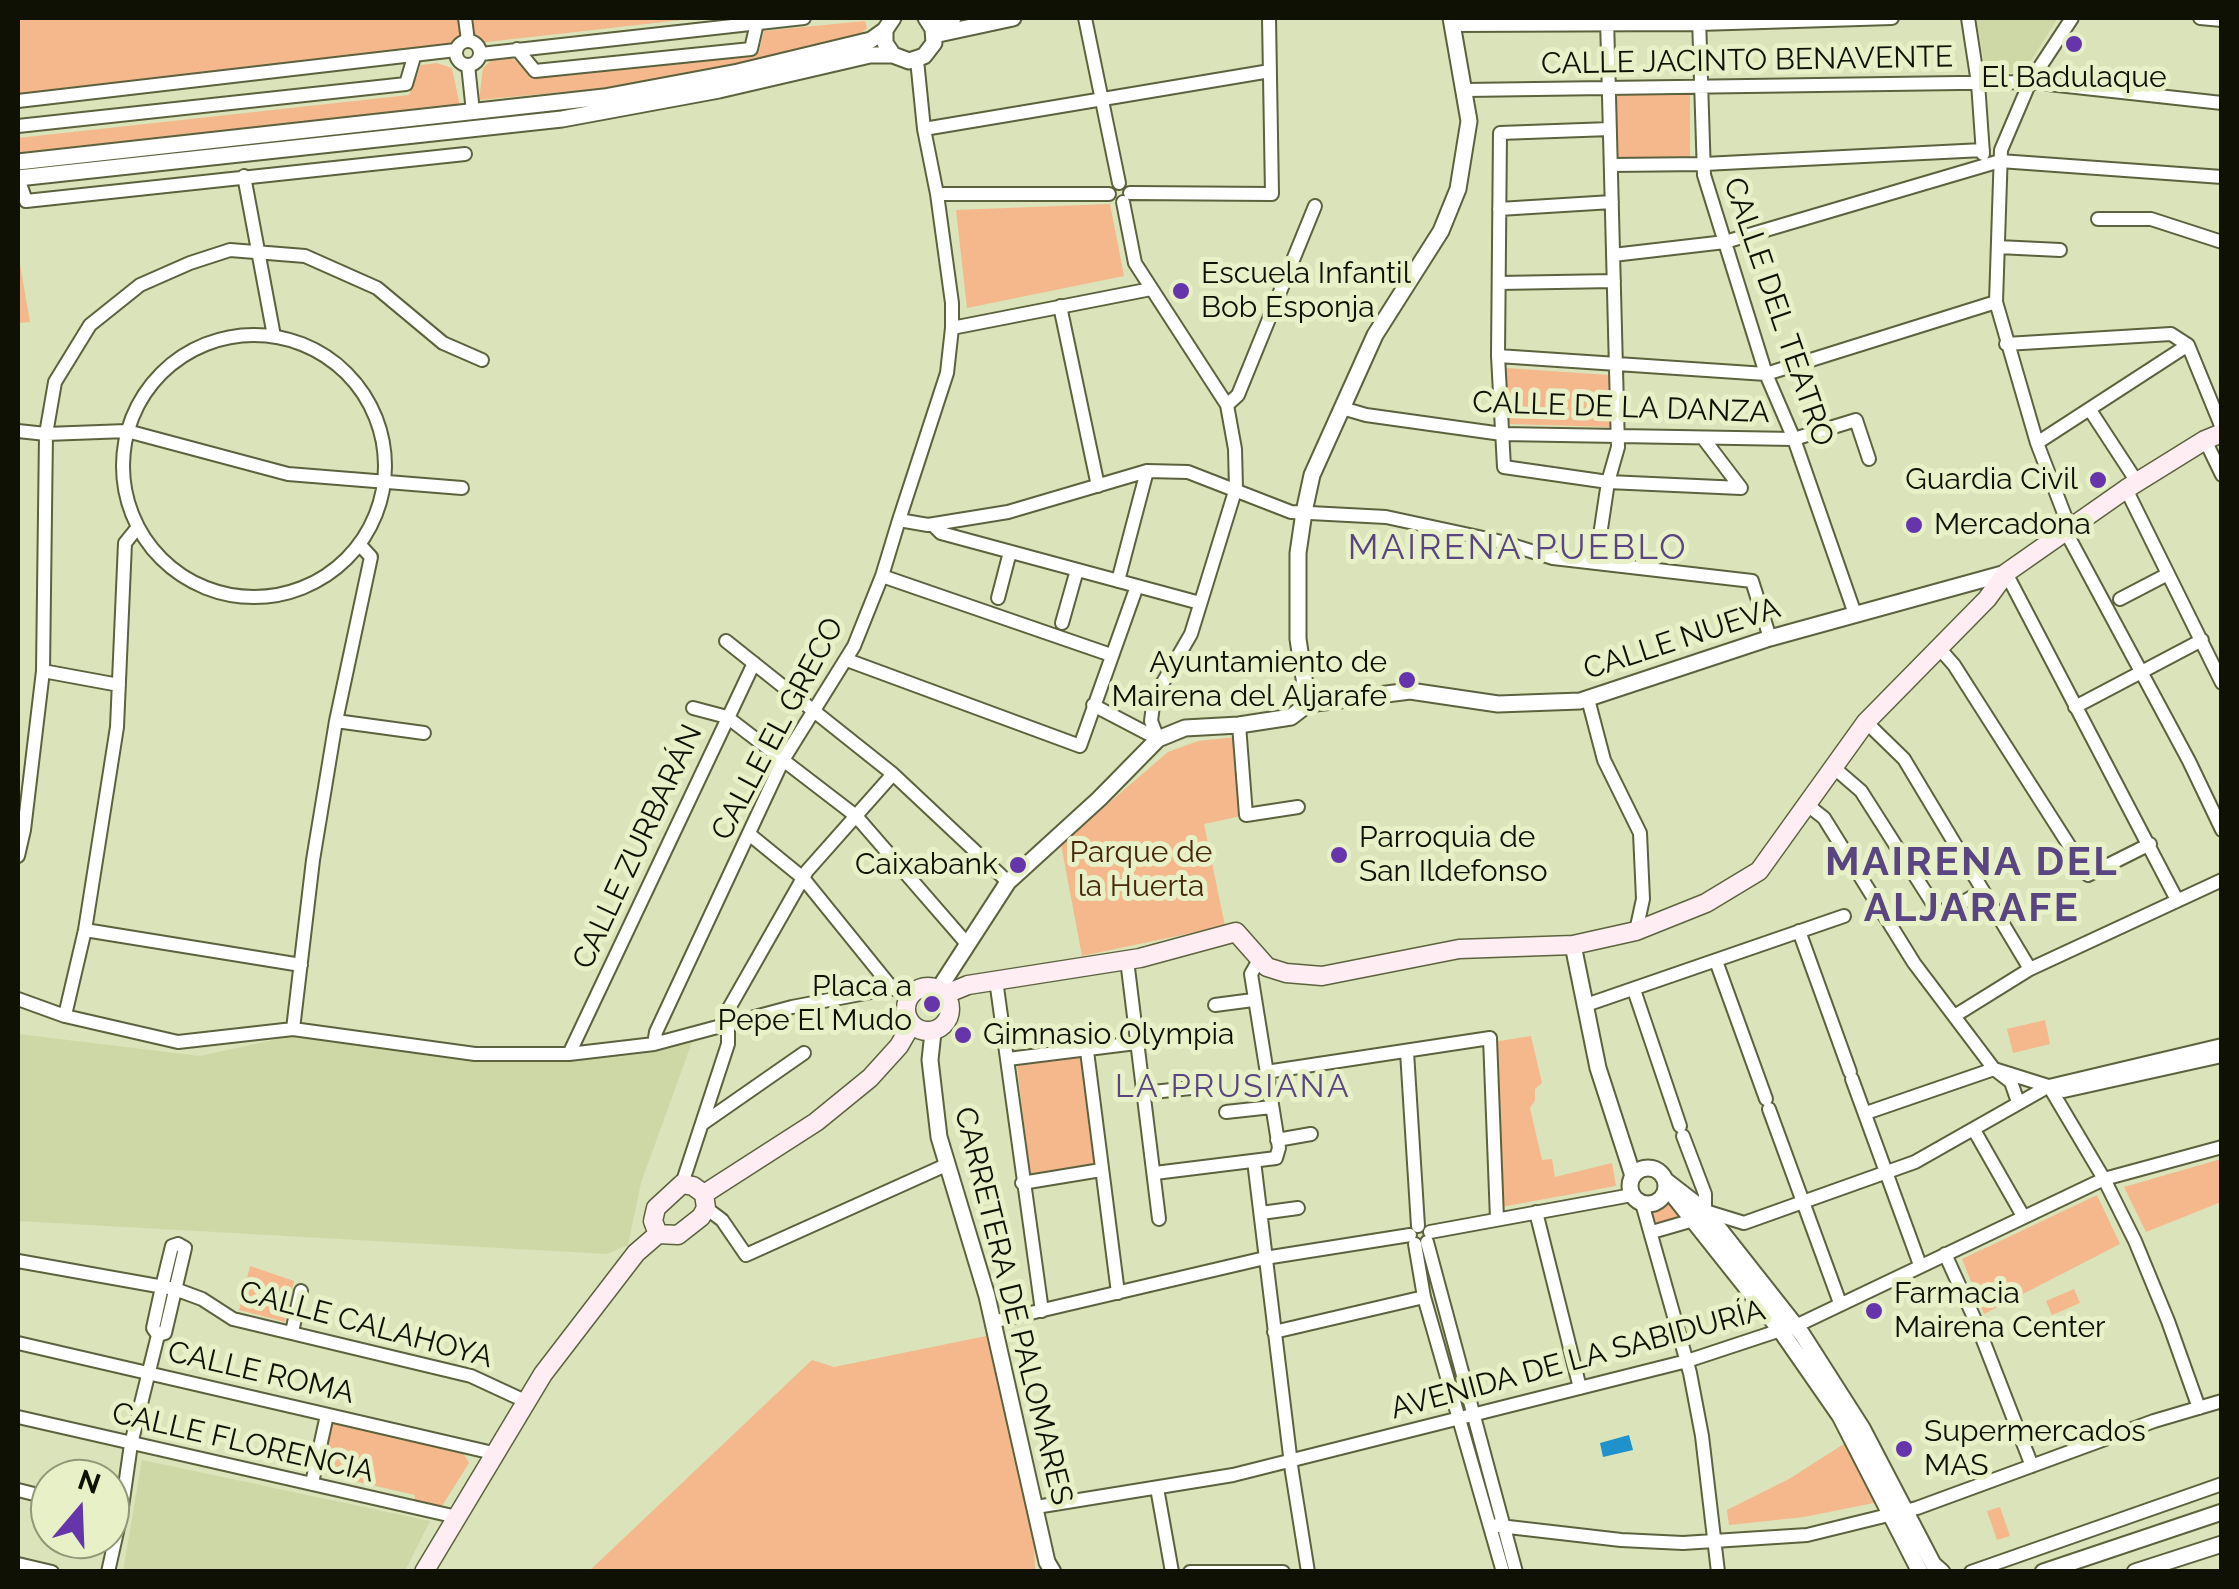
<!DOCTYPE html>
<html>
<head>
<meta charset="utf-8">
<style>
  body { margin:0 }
  #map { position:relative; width:2239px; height:1589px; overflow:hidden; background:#dae3b9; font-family:Raleway,sans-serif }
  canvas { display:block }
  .frame { position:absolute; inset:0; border:20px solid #0e1104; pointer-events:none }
  .north { position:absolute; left:30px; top:1459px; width:100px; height:100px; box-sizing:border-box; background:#e7f0c6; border:2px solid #909778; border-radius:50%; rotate:19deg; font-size:28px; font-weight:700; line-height:40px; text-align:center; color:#0e1104 }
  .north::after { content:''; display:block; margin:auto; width:35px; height:45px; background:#6635ac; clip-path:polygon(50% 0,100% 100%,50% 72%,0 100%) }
</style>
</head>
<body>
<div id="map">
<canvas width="2239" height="1589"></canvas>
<div class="frame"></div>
<div class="north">N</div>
</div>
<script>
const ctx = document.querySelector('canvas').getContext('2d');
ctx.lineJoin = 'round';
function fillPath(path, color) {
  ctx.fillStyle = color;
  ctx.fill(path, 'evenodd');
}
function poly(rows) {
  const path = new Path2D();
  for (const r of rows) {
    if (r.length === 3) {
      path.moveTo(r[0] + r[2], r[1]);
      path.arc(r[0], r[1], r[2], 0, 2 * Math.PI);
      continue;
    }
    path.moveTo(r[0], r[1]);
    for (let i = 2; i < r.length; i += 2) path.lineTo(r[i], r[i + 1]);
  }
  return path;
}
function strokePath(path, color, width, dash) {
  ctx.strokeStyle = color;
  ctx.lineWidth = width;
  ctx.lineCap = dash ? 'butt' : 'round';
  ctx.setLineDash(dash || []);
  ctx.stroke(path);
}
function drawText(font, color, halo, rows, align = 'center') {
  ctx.font = font + ' Raleway,sans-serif';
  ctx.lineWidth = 10;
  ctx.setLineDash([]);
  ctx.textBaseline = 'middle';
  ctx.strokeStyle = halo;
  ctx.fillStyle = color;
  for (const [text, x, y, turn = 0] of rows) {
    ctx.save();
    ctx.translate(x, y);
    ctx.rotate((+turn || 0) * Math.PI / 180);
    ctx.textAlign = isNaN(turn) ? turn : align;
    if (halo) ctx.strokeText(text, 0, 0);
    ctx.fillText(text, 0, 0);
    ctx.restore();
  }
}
fillPath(poly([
  [1976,18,2058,18,2023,73,1986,72],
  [18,1034,200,1056,300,1034,362,1039,457,1060,602,1058,692,1042,641,1183,628,1245,607,1254,18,1221],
  [142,1460,430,1521,405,1571,123,1571]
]), '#ced8a7');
fillPath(poly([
  [18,18,699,18,18,95],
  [865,21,867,28,858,36,747,63,617,87,479,100,483,68,493,59,508,57,519,62,530,78,759,52,764,31],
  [437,63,452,68,460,106,18,155,18,138,409,95,421,65],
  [1690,92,1690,161,1617,158,1615,95],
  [1110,204,1124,276,967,308,956,210],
  [18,253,30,322,18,323],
  [1506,368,1609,375,1610,427,1509,424],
  [1236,737,1241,816,1204,824,1225,926,1082,956,1061,844,1168,752,1198,741],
  [2045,1020,2050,1044,2013,1053,2007,1029],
  [1531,1036,1542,1083,1535,1089,1535,1100,1530,1108,1542,1160,1552,1159,1555,1177,1612,1163,1616,1186,1501,1207,1493,1042],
  [1082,1057,1095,1165,1030,1174,1017,1065],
  [2221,1159,2221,1202,2146,1232,2124,1187],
  [2097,1195,2120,1244,1984,1314,1962,1259],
  [1670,1198,1680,1212,1674,1221,1665,1225,1656,1222,1650,1208,1664,1205],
  [250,1266,294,1281,285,1322,239,1310],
  [2074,1289,2080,1303,2052,1315,2046,1301],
  [996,1334,1033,1496,1035,1571,588,1572,812,1360,834,1367],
  [331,1423,462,1451,469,1463,440,1509,414,1503,415,1495,319,1473],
  [1847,1442,1876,1499,1874,1503,1804,1517,1729,1525,1727,1510,1789,1479],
  [2000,1507,2010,1536,1997,1540,1987,1511]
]), '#f4b88c');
fillPath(poly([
  [1629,1435,1633,1450,1603,1457,1600,1443]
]), '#2092cb');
const minor = poly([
  [465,18,468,41],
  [1085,18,1119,183],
  [1699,18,1704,175,1766,374,1794,439,1855,614],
  [1968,18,1978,83,1983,154],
  [2200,18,2222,20],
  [1452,25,1699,24,1892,18],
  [468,53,12],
  [517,49,535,71,751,49,757,23],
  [481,54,804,18],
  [468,65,473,112],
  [1465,90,2030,82,2222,103],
  [18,101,456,50],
  [18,126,406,84,414,57],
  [924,129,1270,71],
  [1610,129,1500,133,1498,356,1504,467,1608,482,1741,488,1703,438],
  [1611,165,1704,164,1983,150],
  [244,176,274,336],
  [18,178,26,201,465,154],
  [1130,193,1272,194,1269,18],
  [937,194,1109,194],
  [1123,202,1135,263,1227,405,1235,449,1236,488,1191,634,1154,698,1151,721,1158,739],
  [1499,209,1612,202],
  [2098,219,2151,219,2222,242],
  [1998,247,2060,250],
  [1613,255,1725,242,2000,161,2222,177],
  [1499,283,1614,281],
  [1060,306,1098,486],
  [952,328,1151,289],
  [254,466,131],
  [2006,344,2171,334,2188,345,2222,428],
  [1498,356,1766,374,1996,302],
  [1227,405,1238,395,1315,206],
  [1342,408,1366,415,1502,434,1794,439,1856,420,1869,459],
  [2090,410,2137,482],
  [18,431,46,434,127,431,288,474,462,488],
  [2205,440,2222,475],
  [2037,443,2188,345],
  [2126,489,2222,683],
  [899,520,947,373,952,328,952,303,937,194,924,129,917,60],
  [933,525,941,533,1200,603],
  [2070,529,2037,443,1996,302,2001,150,2030,82,2072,18],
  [2066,532,2189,761,2222,830],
  [1596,562,1608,482,1618,447,1607,18],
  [2006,573,2177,900],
  [882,576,1111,655],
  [1118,581,1147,471],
  [998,598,1010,552],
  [2120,599,2168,574],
  [1062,623,1077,570],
  [726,641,893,774,1008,882],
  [1939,648,1954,665,2088,875,2150,844],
  [847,660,1080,746,1137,586],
  [43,671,119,685],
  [1588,699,1604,760,1640,833,1643,899,1636,931],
  [1093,705,1158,739],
  [2075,707,2202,640],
  [693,708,727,717,856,816,968,945],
  [336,721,424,733],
  [1866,722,1904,759,2030,969],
  [1239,725,1246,815,1298,807],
  [1832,766,1861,791,1940,915,1983,891],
  [1805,803,1824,818,1914,963,1994,1069,2064,1091,2222,1056],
  [749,834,803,878,892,988,911,995],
  [18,856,24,830,43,671,46,434,55,382,90,325,140,285,190,263,230,250,305,256,377,288,443,343,482,360],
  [85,930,301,965],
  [1799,931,1850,1072],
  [1127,960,1159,1219],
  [1716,961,1766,1099],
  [996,980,1042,1311],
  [1634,990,1680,1126],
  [18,999,65,1016,178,1042,293,1029,475,1054,569,1054,654,1044,792,1007,892,988],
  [1215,1005,1253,1000],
  [1586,1005,1844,916],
  [66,1011,85,930,117,727,125,543,138,527],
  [1956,1015,2030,969,2222,880],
  [293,1029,313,860,336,721,371,557,360,545],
  [654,1044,656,1032,783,760,854,646,882,576,899,520,928,525,1008,512,1147,471,1188,472,1291,512,1386,517,1502,542,1553,558,1752,581,1770,638],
  [1087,1051,1118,1293],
  [1407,1052,1418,1226],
  [569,1054,754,663],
  [1008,1059,1136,1043],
  [1266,1072,1490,1038,1497,1219],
  [1852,1079,1920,1265],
  [2050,1088,2104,1179,2135,1241,2168,1321,2199,1408],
  [1143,1093,1191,1088],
  [1769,1109,1840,1303],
  [1226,1112,1272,1107],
  [1866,1113,1994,1069,2011,1082,2018,1102],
  [702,1124,804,1053],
  [1974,1130,2023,1216],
  [1683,1136,1705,1194,1705,1211,1744,1223,1915,1162,2049,1086,2222,1045],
  [1277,1140,1311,1134],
  [1254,1161,1292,1472,1308,1572],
  [1155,1173,1276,1158,1279,1148,1251,974,1259,960],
  [1022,1183,1101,1170],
  [682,1184,728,1044,728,1010,807,871,893,774],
  [1642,1203,1690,1373,1702,1436,1718,1572],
  [706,1208,722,1220,746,1255,946,1165],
  [1536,1212,1580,1388],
  [1261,1213,1298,1208],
  [1430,1232,1632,1195],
  [1652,1232,1690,1221],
  [1427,1242,1516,1572],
  [178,1244,185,1248,165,1333,158,1335,153,1328,162,1287,172,1246,178,1244],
  [1415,1244,1424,1297,1503,1572],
  [1945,1254,1976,1322,2032,1466],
  [18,1261,175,1289,202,1299,233,1319,471,1376,525,1401],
  [992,1322,1265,1258,1410,1235],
  [292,1332,301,1291],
  [1274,1332,1424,1297],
  [18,1343,493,1453],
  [18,1417,457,1517],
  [312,1483,327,1415],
  [1157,1488,1172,1572],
  [18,1490,50,1498],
  [1036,1507,1233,1475,1687,1361,1802,1323,2104,1179,2222,1147],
  [1491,1525,1621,1540,1683,1543,1807,1535,1917,1508,2154,1421,2222,1401],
  [18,1564,52,1572],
  [108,1572,121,1514,131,1444,158,1335],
  [1190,1572,1283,1572],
  [1971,1572,2222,1484]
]);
const tertiary = poly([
  [893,18,885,30,885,43,893,55,909,61,924,56,934,43,933,29,926,18],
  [931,23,953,18],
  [934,35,1013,18],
  [18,162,604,97,738,72,871,40,885,30],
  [18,178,562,119,719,90,870,55,893,55],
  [1308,704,1298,639,1298,553,1304,512,1312,475,1375,335,1441,231,1458,189,1469,121,1451,18],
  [1573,945,1598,1068,1633,1176],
  [938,990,1008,882,1099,799,1158,739,1185,728,1239,725,1291,717,1308,704,1410,691,1498,704,1580,701,1770,638,2006,573],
  [933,1032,930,1060,939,1137,987,1296,1047,1562,1053,1572],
  [1648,1186,18],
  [1665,1180,1705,1211,1802,1334,1862,1428,1933,1564,1942,1572],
  [1673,1195,1781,1331,1840,1416,1920,1572],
  [2043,1572,2222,1512],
  [2135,1572,2222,1544]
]);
const secondary = poly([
  [928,1009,22],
  [946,994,968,985,1140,958,1236,932,1267,967,1286,973,1322,976,1459,949,1573,945,1636,931,1706,903,1759,871,1866,722,1987,599,2006,573,2126,489,2205,440,2222,433],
  [682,1184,693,1186,704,1194,706,1208,701,1217,678,1235,658,1234,653,1221,656,1208,682,1184],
  [704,1194,816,1122,870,1078,899,1046,911,1025],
  [424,1572,543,1374,636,1253,658,1234]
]);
strokePath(minor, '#5b623d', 16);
strokePath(tertiary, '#5b623d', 19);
strokePath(secondary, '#5b623d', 21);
strokePath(minor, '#fff', 12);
strokePath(tertiary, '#fff', 15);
strokePath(secondary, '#feedf3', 18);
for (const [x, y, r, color] of [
  [2074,44,10,"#6635ac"],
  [1181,291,10,"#6635ac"],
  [2098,480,10,"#6635ac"],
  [1914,525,10,"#6635ac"],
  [1407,680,10,"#6635ac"],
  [1339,855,10,"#6635ac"],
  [1018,865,10,"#6635ac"],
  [932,1004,10,"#6635ac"],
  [963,1035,10,"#6635ac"],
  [1874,1311,10,"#6635ac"],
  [1904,1449,10,"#6635ac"]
]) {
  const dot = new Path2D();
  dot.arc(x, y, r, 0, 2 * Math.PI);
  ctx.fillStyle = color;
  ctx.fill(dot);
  strokePath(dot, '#e7f0c6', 4);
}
drawText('30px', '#0e1104', '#e7f0c6', [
  ["CALLE JACINTO BENAVENTE",1747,61,-1],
  ["CALLE DEL TEATRO",1778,312,71],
  ["CALLE DE LA DANZA",1621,408,2],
  ["CALLE NUEVA",1682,639,-18],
  ["CALLE EL GRECO",778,729,-62],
  ["CALLE ZURBARÁN",638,847,-65],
  ["CARRETERA DE PALOMARES",1013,1306,76],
  ["CALLE CALAHOYA",366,1325,15],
  ["AVENIDA DE LA SABIDURÍA",1578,1360,-15],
  ["CALLE ROMA",261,1373,13],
  ["CALLE FLORENCIA",243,1443,13]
]);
drawText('30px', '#0e1104', '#e7f0c6', [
  ["El Badulaque",2074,78,"center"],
  ["Escuela Infantil",1201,274],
  ["Bob Esponja",1201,308],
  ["Guardia Civil",2078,480,"right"],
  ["Mercadona",1934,525],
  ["Ayuntamiento de",1387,663,"right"],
  ["Mairena del Aljarafe",1387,697,"right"],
  ["Parroquia de",1359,838],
  ["San Ildefonso",1359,872],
  ["Caixabank",998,865,"right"],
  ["Placa a",912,987,"right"],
  ["Pepe El Mudo",912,1021,"right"],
  ["Gimnasio Olympia",983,1035],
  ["Farmacia",1894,1294],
  ["Mairena Center",1894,1328],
  ["Supermercados",1924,1432],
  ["MAS",1924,1466]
], 'left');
drawText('30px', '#48280c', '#e7f0c6', [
  ["Parque de",1141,853],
  ["la Huerta",1141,887]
]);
ctx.letterSpacing = '2.5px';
drawText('32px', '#594582', '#e7f0c6', [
  ["LA PRUSIANA",1233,1087]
]);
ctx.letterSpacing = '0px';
ctx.letterSpacing = '2.5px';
drawText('35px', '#594582', '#e7f0c6', [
  ["MAIRENA PUEBLO",1518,548]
]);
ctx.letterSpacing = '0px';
ctx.letterSpacing = '2.5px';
drawText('bold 40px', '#594582', '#e7f0c6', [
  ["MAIRENA DEL",1972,863],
  ["ALJARAFE",1972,909]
]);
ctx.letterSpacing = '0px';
</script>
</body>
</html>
